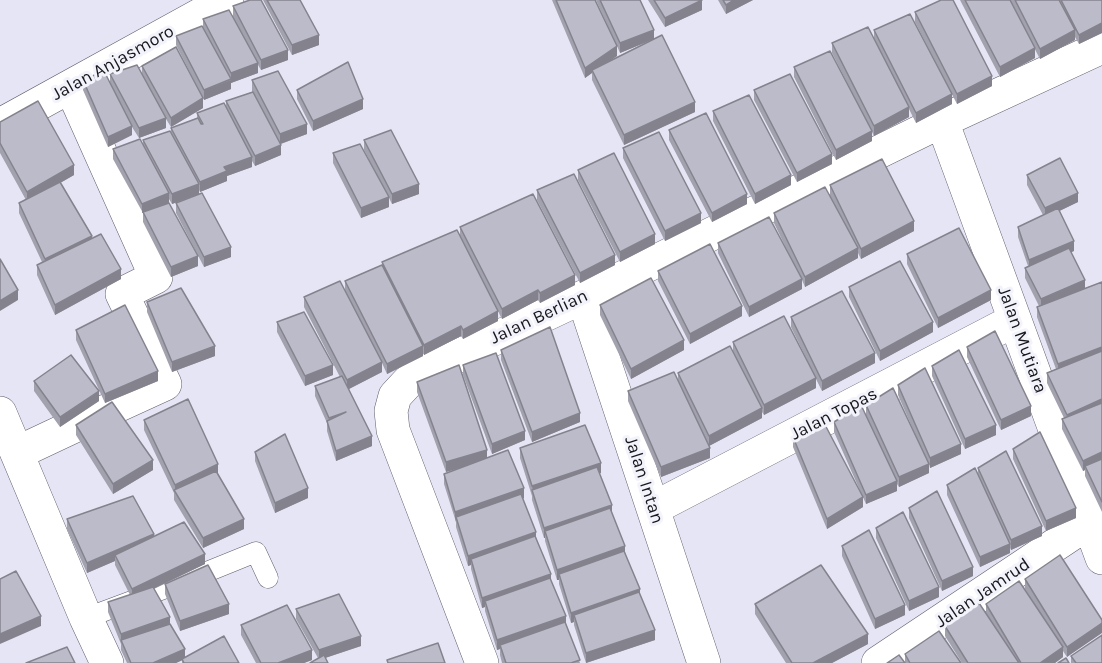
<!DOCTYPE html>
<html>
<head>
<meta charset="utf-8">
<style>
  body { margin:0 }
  canvas { display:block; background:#e6e5f5 }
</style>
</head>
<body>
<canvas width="1102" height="663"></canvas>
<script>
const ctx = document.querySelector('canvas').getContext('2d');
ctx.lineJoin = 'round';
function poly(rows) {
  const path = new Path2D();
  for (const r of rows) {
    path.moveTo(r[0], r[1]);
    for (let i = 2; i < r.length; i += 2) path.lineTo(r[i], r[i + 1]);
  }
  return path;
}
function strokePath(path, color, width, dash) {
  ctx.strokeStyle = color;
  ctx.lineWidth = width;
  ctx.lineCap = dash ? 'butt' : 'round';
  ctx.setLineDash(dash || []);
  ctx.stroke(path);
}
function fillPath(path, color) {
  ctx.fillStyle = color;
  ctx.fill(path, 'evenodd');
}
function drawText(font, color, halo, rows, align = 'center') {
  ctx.font = font + ' Karla,sans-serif';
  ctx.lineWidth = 6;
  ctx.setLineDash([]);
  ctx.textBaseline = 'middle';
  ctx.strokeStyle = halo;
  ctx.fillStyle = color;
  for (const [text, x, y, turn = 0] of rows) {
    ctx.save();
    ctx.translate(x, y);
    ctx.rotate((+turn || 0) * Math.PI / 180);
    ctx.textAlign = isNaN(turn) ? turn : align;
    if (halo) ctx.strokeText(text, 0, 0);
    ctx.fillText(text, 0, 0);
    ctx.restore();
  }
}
const service = poly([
  [86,618,177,584,256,552,268,578]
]);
const minor = poly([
  [942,121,1102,558],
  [0,125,227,0],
  [583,297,704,663],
  [0,413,86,618,107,663],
  [17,453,119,405,165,384,122,294,156,277,71,87],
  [654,508,1015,320],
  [482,663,393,430,391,411,395,396,408,382,422,373,583,297,942,121,1102,47],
  [878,663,1088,523]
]);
strokePath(service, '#5d5d6a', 21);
strokePath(minor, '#5d5d6a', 34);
strokePath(service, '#fff', 20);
strokePath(minor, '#fff', 33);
fillPath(poly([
  [263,0,300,0,319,45,292,55],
  [552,0,595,0,616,44,596,0,640,0,654,39,695,112,624,145,592,80,592,73,585,78],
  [649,41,609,61,617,56,617,46,620,53],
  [648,0,702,0,702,10,665,27],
  [718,0,753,0,726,14],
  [960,0,1102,0,1102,33,1079,44,1075,37,1075,40,1040,59,1030,40,1035,58,1000,77],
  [233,6,288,60,261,70,258,65,258,73,231,83,231,89,204,100,176,45,176,36,203,27,203,19,233,16],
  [915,12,992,86,957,104,915,22],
  [874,30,952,104,916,123,909,109,909,117,874,136,832,53,832,43,874,39],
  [142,66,203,108,171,127,166,119,166,128,139,138,132,127,132,135,108,147,83,90,83,80,110,84,110,74,142,74],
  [794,67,872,141,836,160,794,77],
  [252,80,307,134,281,144,281,155,255,166,252,161,252,167,227,176,227,181,200,192,199,190,199,194,172,204,169,199,169,203,198,266,171,277,143,222,143,213,113,159,113,149,143,145,143,140,171,133,171,128,197,118,197,113,226,108,226,101,252,92],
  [297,90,363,109,313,131,297,99],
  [754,90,832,164,797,182,754,100],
  [713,111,791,185,755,204,713,121],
  [0,122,74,175,60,183,92,238,121,279,55,315,37,275,37,265,42,262,19,213,19,203,26,200,0,153],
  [669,130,747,204,712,222,669,140],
  [364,140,419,194,392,204,389,198,389,207,361,218,333,163,333,153,380,181,364,150],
  [623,148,701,223,665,241,623,158],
  [578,170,655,244,620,262,578,180],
  [1027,175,1078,202,1059,211,1074,251,1071,252,1085,288,1102,282,1102,512,1085,476,1085,470,1083,471,1062,429,1062,419,1064,418,1047,383,1047,373,1056,369,1037,317,1037,307,1039,306,1025,278,1025,268,1028,266,1018,237,1018,227,1043,215,1027,185],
  [830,185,914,231,861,259,858,253,858,258,805,287,802,280,802,289,749,317,718,253,718,243,795,267,774,223,774,213,830,195],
  [537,190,615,265,580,283,537,200],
  [176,203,231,257,204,267,176,213],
  [460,227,575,285,540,303,538,300,502,319,460,237],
  [907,254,991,300,938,328,907,264],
  [382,262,498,321,463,339,461,336,424,355,423,353,423,356,387,374,382,363,382,372,349,389,372,446,336,461,327,431,327,423,315,396,315,386,340,377,304,307,304,297,345,291,345,281,382,267],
  [658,271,742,316,690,344,658,281],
  [849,287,933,332,880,361,849,297],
  [147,302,215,356,172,372,147,312],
  [600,305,684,350,631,379,600,315],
  [791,317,875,363,822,391,816,379,816,388,764,415,762,412,762,418,709,446,710,458,661,477,628,401,628,391,678,380,678,373,733,352,733,342,809,364,791,327],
  [277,322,333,375,305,386,277,332],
  [76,330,158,381,105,403,76,340],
  [967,347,1031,416,1001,430,967,357],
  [501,350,580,422,532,442,501,360],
  [463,365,525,440,492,454,463,375],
  [932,366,996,435,965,449,932,376],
  [34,381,99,401,60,427,34,391],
  [417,382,524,498,523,499,551,581,580,663,502,663,500,655,500,649,497,650,485,611,485,607,482,608,471,569,471,565,468,566,456,527,456,522,444,484,444,474,456,469,446,472,417,392],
  [898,385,961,454,930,468,929,464,929,473,899,487,897,484,897,491,866,504,834,432,834,422,866,415,866,405,922,450,898,395],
  [144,420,218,474,244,529,203,548,174,500,174,493,144,430],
  [76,425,153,470,113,494,76,435],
  [793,437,863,507,827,529,793,447],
  [520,448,601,473,599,473,612,514,655,640,586,663,574,625,574,622,571,623,559,584,559,580,557,580,545,541,545,538,544,538,532,500,532,496,520,458],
  [1013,449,1076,518,1046,531,1013,459],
  [255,452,308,498,275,513,255,461],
  [978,468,1042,536,1011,550,1010,548,1010,553,980,567,947,495,947,485,978,475],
  [909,508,973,576,942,591,909,518],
  [67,519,154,536,205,564,154,589,185,657,239,663,182,663,182,660,176,663,127,663,121,650,121,644,108,612,108,602,130,595,115,565,115,561,87,573,67,529],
  [876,528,939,597,909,611,876,538],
  [842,546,905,615,875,629,842,556],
  [1025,579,1102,620,1067,657,1063,651,1063,657,1055,663,962,663,945,636,945,626,986,612,986,604,1033,602,1025,589],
  [165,584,229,614,180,631,165,594],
  [755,604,868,644,832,663,786,663,755,614],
  [296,609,361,646,325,658,318,658,296,619],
  [241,625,312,660,304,663,256,663,241,635],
  [905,654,961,663,905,663],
  [1071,656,1102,663,1071,663]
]), '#a2a1ae');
fillPath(poly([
  [702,0,702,10,665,27,665,18],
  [734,0,753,0,726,14,726,5],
  [1102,23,1102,33,1079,44,1079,35],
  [654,30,654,39,620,53,620,43],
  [1075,30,1075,40,1040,59,1040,49],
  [319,35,319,45,292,55,292,45],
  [617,46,617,56,594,72,592,70,592,73,585,78,585,68],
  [1035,48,1035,58,1000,77,1000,67],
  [288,50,288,60,261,70,261,60],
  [258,63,258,73,231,83,231,89,204,100,204,90,231,80,231,73],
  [992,76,992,86,957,104,957,94],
  [952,94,952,104,916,123,916,113],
  [203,98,203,108,171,127,171,118],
  [363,99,363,109,313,131,313,121],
  [695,102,695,112,624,145,624,135],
  [909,107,909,117,874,136,874,126],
  [166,118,166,128,139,138,139,128],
  [307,124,307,134,280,144,280,134],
  [132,126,132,135,108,147,108,137],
  [872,131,872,141,836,160,836,150],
  [281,145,281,155,255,166,255,156],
  [832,154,832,164,797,182,797,173],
  [252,157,252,167,227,176,227,181,200,192,200,182,224,167],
  [74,165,74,175,27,202,27,192],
  [791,175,791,185,755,204,755,194],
  [199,184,199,194,172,204,172,194],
  [419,184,419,194,392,204,392,194],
  [169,193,169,203,142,213,142,204],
  [1078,193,1078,202,1045,218,1045,208],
  [747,194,747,204,712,222,712,213],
  [389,197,389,207,361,218,361,208],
  [701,213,701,223,665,241,665,231],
  [914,221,914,231,861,259,861,249],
  [655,234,655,244,620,262,620,252],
  [92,236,92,246,45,269,45,259],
  [1074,241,1074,251,1029,270,1029,260],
  [231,247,231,257,204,267,204,257],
  [858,248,858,258,805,287,805,277],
  [615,255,615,265,580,283,580,273],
  [198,256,198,266,171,277,171,267],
  [121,269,121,279,55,315,55,305],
  [575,275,575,285,540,303,540,293],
  [802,279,802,289,749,317,749,307],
  [1085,280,1085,290,1041,309,1041,299],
  [18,290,18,300,0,311,0,301],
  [538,290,538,300,502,319,502,309],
  [991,290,991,300,938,328,938,318],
  [742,306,742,316,690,344,690,334],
  [498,311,498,321,463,339,463,330],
  [933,322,933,332,880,361,880,351],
  [461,326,461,336,424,355,424,345],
  [684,340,684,350,631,379,631,369],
  [215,346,215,356,172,372,172,362],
  [423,346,423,356,387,374,387,364],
  [1102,347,1102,357,1058,374,1058,364],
  [875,353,875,363,822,391,822,381],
  [382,362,382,372,347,390,347,380],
  [333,365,333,375,305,386,305,376],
  [158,371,158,381,105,403,105,394],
  [816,378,816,388,764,415,764,405],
  [99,391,99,401,60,427,60,417],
  [1102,399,1102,409,1067,425,1067,415],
  [1031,406,1031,416,1001,430,1001,420],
  [762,408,762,418,709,446,709,436],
  [580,413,580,422,532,442,532,432],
  [996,425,996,435,965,449,965,439],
  [525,431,525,440,492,454,492,444],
  [372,436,372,446,336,461,336,451],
  [961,444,961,454,930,468,930,458],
  [710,448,710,458,661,477,661,467],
  [487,450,487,460,446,472,446,462],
  [1102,452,1102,462,1085,466,1085,470,1083,471,1083,461],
  [153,460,153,470,113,494,113,484],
  [601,463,601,473,534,496,532,486],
  [218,464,218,474,175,492,175,485],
  [929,464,929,473,899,487,899,477],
  [897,481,897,491,866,504,866,495],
  [308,488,308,498,275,513,275,503],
  [524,488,524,498,457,521,456,517,455,522,455,512],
  [863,497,863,507,827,529,827,519],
  [612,505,612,515,545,531,545,538,544,538,544,528],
  [1076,508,1076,518,1046,531,1046,521],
  [244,519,244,529,203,548,203,538],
  [1042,526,1042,536,1011,550,1011,540],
  [536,532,536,542,471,559,471,565,468,566,468,556],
  [154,534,154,544,115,555,115,561,87,573,87,563],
  [1010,544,1010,553,980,567,980,557],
  [625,546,625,556,559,574,559,580,557,580,557,570],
  [205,554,205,564,132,599,132,589],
  [973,567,973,576,942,591,942,581],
  [551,574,551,584,485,601,485,607,482,608,482,598],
  [939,587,939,597,909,611,909,601],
  [640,589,640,599,574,615,574,622,571,623,571,613],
  [229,604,229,614,180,631,180,621],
  [905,605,905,615,875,629,875,619],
  [41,616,41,626,0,644,0,634],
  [566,616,566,626,500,645,500,649,497,650,497,640],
  [170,617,170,627,121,640,121,644,121,634],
  [1102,623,1102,633,1067,657,1067,647],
  [655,630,655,640,586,663,586,653],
  [868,634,868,644,832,663,813,663],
  [361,636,361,646,319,660,319,650],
  [1063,647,1063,657,1055,663,1040,663],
  [185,649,185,659,176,663,153,663],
  [312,650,312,660,304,663,278,663]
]), '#84838d');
const building = poly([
  [250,0,261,0,288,50,261,60,233,6,250,0],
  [267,0,300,0,319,35,292,45,267,0],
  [556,0,595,0,617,46,585,68,556,0],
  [600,0,640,0,654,30,620,43,600,0],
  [654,0,702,0,665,18,654,0],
  [723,0,734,0,726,5,723,0],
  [941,0,953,0,992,76,957,94,915,12,941,0],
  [965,0,1010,0,1035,48,1000,67,965,0],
  [1015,0,1059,0,1075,30,1040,49,1015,0],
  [1061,0,1102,0,1102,23,1079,35,1061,0],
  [229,10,258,63,231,73,203,19,229,10],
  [910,14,952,94,916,113,874,30,910,14],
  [202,26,231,79,204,90,176,36,202,26],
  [868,27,909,107,874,126,832,43,868,27],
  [662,35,695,102,624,135,592,70,662,35],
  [176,47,203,98,171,118,142,66,176,47],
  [830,51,872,131,836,150,794,67,830,51],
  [348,62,363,99,313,121,297,90,348,62],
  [137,65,166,118,139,128,110,74,137,65],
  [104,71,132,126,108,137,83,80,104,71],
  [278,71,307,124,280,134,252,80,278,71],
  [790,74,832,154,797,173,754,90,790,74],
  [253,92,281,145,255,156,226,101,253,92],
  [749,95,791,175,755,194,713,111,749,95],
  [38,101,74,165,27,192,0,143,0,122,38,101],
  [224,103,252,157,224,167,227,171,200,182,171,128,198,118,201,124,203,124,197,113,224,103],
  [706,113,747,194,712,213,669,130,706,113],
  [391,130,419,184,392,194,364,140,391,130],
  [170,131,199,184,172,194,143,140,170,131],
  [659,132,701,213,665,231,623,148,659,132],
  [140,139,169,193,142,204,113,149,140,139],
  [360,144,389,197,361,208,333,153,360,144],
  [614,153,655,234,620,252,578,170,614,153],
  [1060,158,1078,193,1045,208,1027,175,1060,158],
  [882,159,914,221,861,249,830,185,882,159],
  [574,174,615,255,580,273,537,190,574,174],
  [60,182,92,236,45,259,19,203,60,182],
  [825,187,858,248,805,277,774,213,825,187],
  [202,193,231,247,204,257,176,203,202,193],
  [533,194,575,275,540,293,538,290,502,309,460,227,533,194],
  [169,203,198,256,171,267,143,212,169,203],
  [1058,208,1074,241,1029,260,1018,227,1058,208],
  [769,217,802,279,749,307,718,243,769,217],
  [959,228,991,290,938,318,907,254,959,228],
  [457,230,498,311,463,330,461,326,424,345,382,262,457,230],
  [101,234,121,269,55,305,37,265,101,234],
  [710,244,742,306,690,334,658,271,710,244],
  [1069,248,1085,280,1041,299,1025,268,1069,248],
  [0,259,18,290,0,301,0,259],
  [900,261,933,322,880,351,849,287,900,261],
  [382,265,423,346,387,364,345,281,382,265],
  [651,278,684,340,631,369,600,305,651,278],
  [340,281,382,362,347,380,304,297,340,281],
  [1102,282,1102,347,1058,364,1037,307,1102,282],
  [181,288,215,346,172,362,147,302,181,288],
  [842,291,875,353,822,381,791,317,842,291],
  [125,305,158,371,105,394,76,330,125,305],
  [304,312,333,365,305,376,277,322,304,312],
  [784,316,816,378,764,405,733,342,784,316],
  [550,327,580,413,532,432,501,350,550,327],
  [995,331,1031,406,1001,420,967,347,995,331],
  [730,346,762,408,709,436,678,373,730,346],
  [959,350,996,425,965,439,932,366,959,350],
  [1102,351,1102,399,1067,415,1047,373,1102,351],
  [496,353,525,431,492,444,463,365,496,353],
  [71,355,99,391,60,417,34,381,71,355],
  [459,365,487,450,446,462,417,382,459,365],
  [925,368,961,444,930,458,898,385,925,368],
  [674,372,710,448,661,467,628,391,674,372],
  [342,376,372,436,336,451,327,421,346,412,329,418,315,386,342,376],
  [893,388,929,464,899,477,866,405,893,388],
  [188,399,218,464,175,485,144,420,188,399],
  [112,402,153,460,113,484,76,425,112,402],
  [1102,403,1102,452,1083,461,1062,419,1102,403],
  [861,405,897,481,866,495,834,422,861,405],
  [823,421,863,497,827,519,793,437,823,421],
  [585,425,601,463,532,486,520,448,585,425],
  [1040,432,1076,508,1046,521,1013,449,1040,432],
  [285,434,308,488,275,503,255,452,285,434],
  [508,450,524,488,455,512,444,474,508,450],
  [1006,451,1042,526,1011,540,978,468,1006,451],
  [1102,459,1102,502,1085,466,1102,459],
  [597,467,612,505,544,528,532,490,597,467],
  [975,468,1010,544,980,557,947,485,975,468],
  [216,471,244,519,203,538,174,490,216,471],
  [937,491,973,567,942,581,909,508,937,491],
  [521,494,536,532,468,556,456,517,521,494],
  [133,496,154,534,87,563,67,519,133,496],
  [610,508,625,546,557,570,545,531,610,508],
  [903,512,939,587,909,601,876,528,903,512],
  [184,522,205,554,132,589,115,555,184,522],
  [869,530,905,605,875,619,842,546,869,530],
  [535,536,551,574,482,598,471,559,535,536],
  [624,551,640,589,571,613,559,574,624,551],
  [1060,555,1102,620,1102,623,1067,647,1025,579,1060,555],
  [208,565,229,604,180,621,165,584,208,565],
  [821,565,868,634,813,663,792,663,755,604,821,565],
  [16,571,41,616,0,634,0,579,16,571],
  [550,578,566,616,497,640,485,601,550,578],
  [1019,581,1063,647,1040,663,1021,663,986,604,1019,581],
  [153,587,170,617,121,634,108,602,153,587],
  [639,592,655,630,586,653,574,615,639,592],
  [339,594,361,636,319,650,296,609,339,594],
  [979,603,1019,663,968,663,945,626,979,603],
  [287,605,312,650,278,663,261,663,241,625,287,605],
  [565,622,580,660,571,663,506,663,500,645,565,622],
  [170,624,185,649,153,663,131,663,121,640,170,624],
  [939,631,961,663,910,663,905,654,939,631],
  [1102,635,1102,663,1076,663,1071,656,1102,635],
  [224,636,239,663,184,663,182,659,224,636],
  [438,643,445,663,388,663,387,660,438,643],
  [67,647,75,663,26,663,67,647],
  [324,655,328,663,310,663,324,655],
  [899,655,905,663,887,663,899,655],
  [1066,658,1069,663,1058,663,1066,658]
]);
fillPath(building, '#bcbbca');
strokePath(building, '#84838d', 1.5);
drawText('18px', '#17161c', '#f3f3fc', [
  ["Jalan Anjasmoro",113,63,-29],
  ["Jalan Berlian",539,317,-25],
  ["Jalan Mutiara",1022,340,70],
  ["Jalan Topas",834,414,-27],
  ["Jalan Intan",644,480,72],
  ["Jalan Jamrud",983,593,-34]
]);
</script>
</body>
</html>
